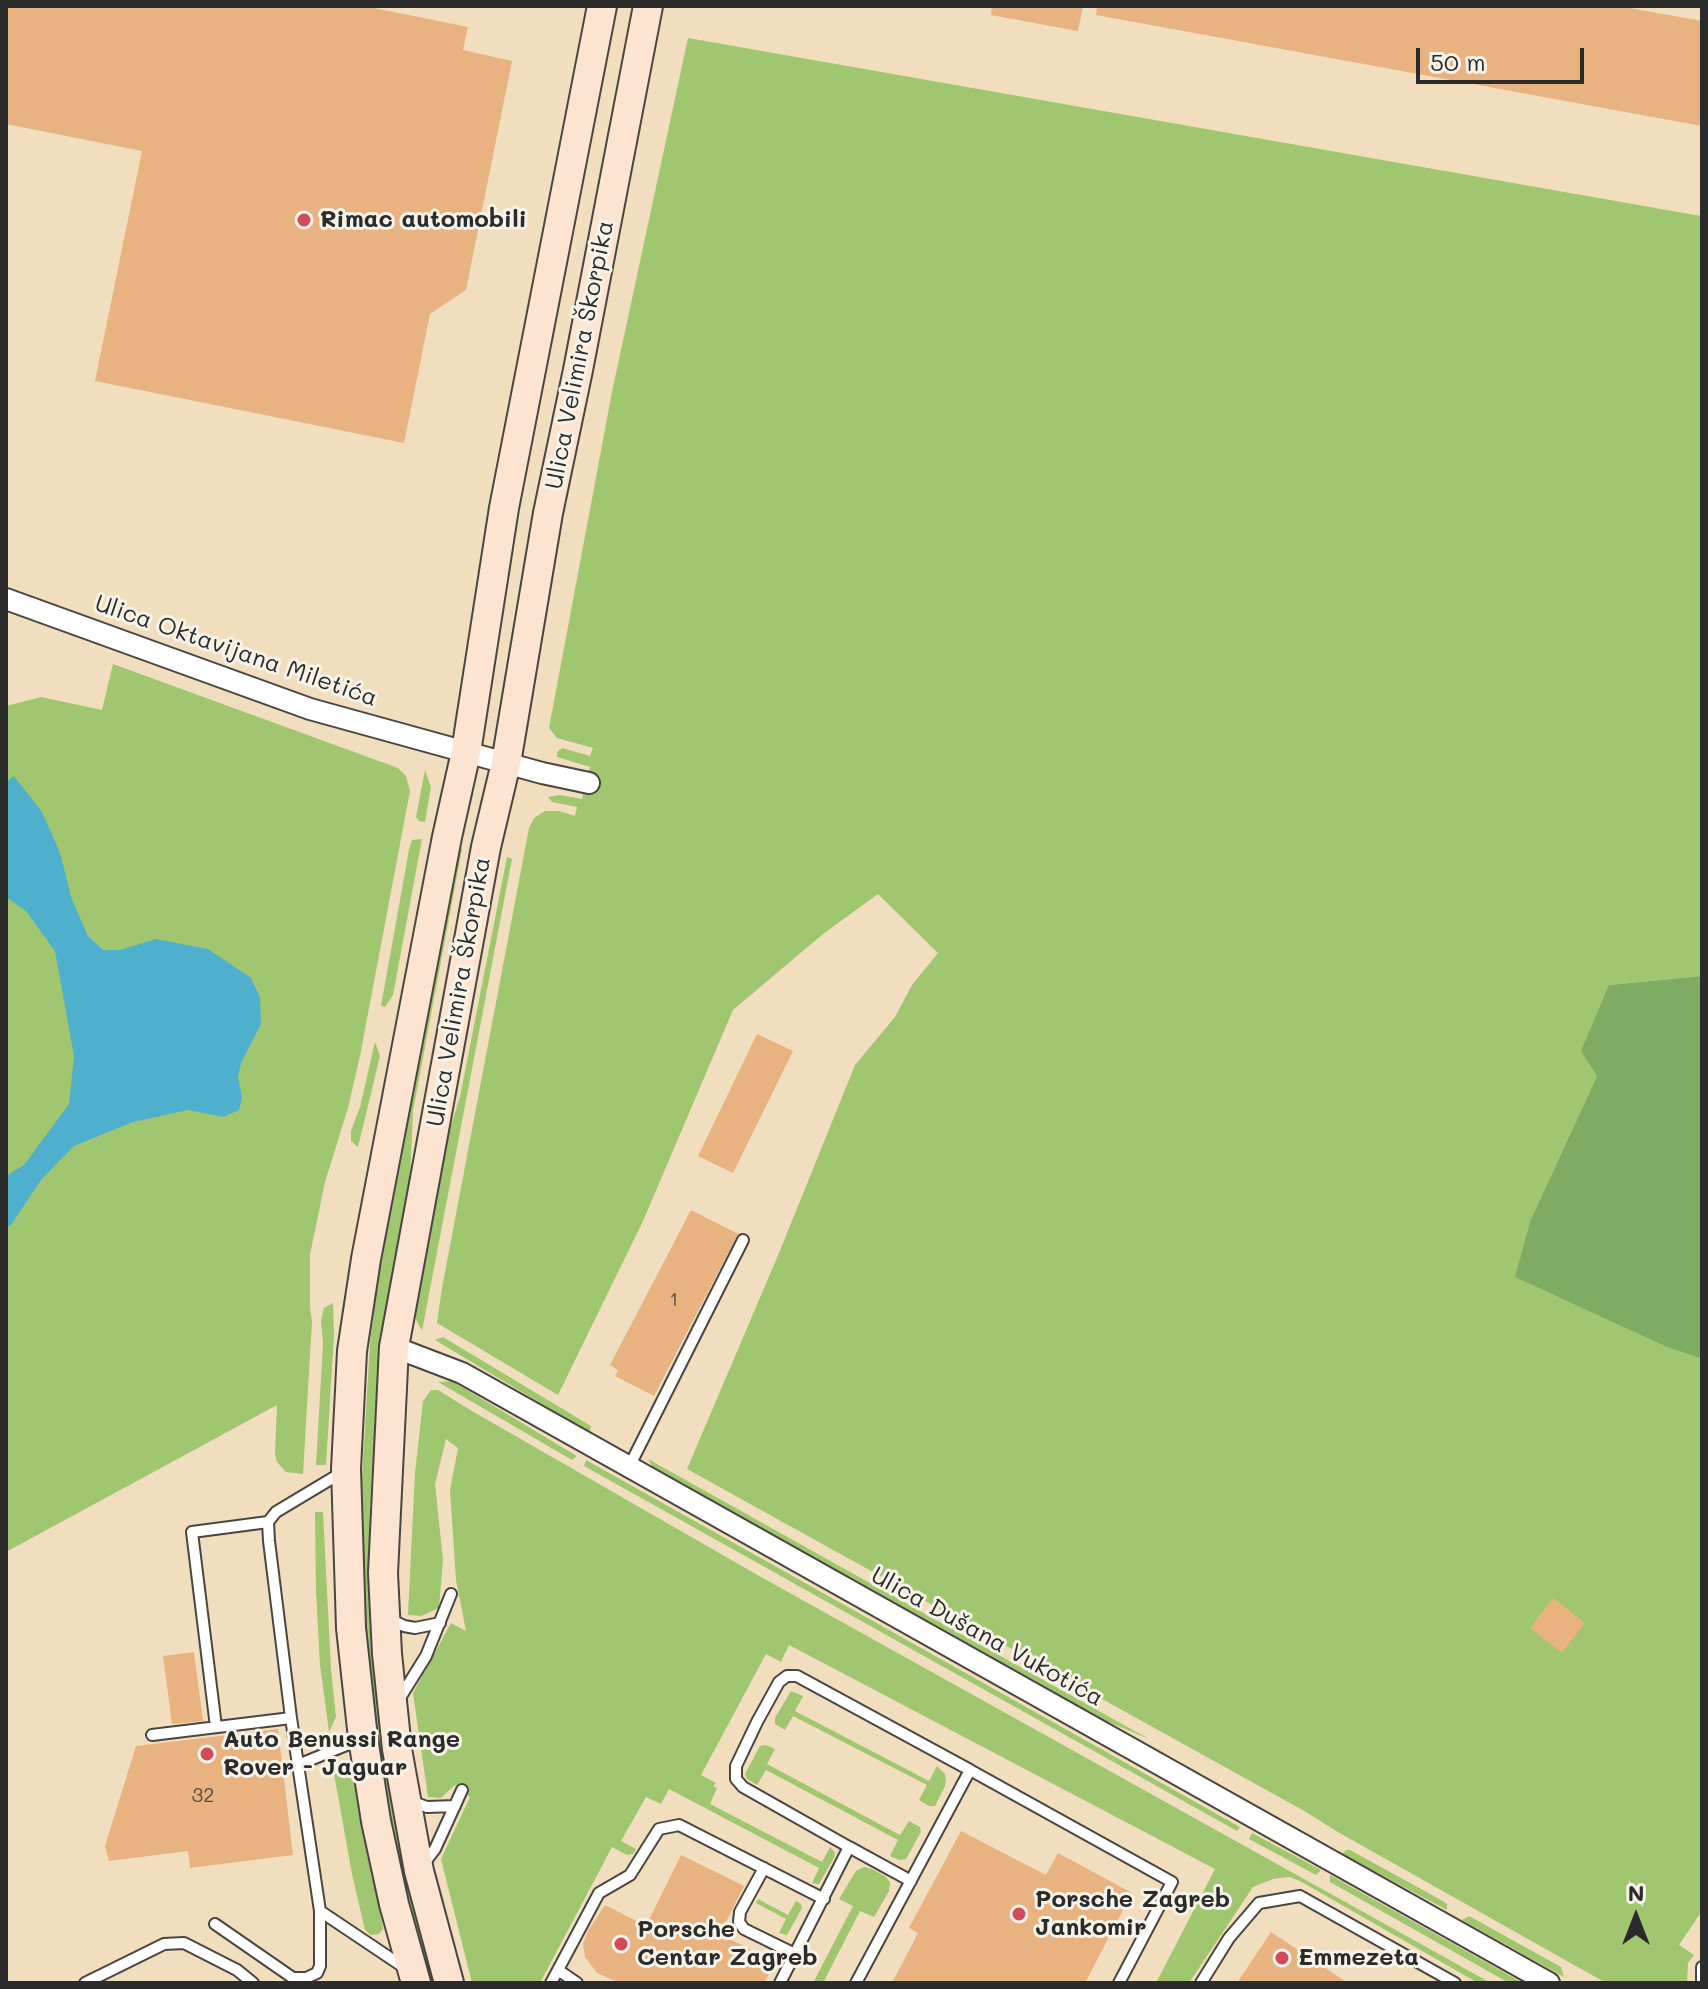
<!DOCTYPE html>
<html>
<head>
<meta charset="utf-8">
<style>
  body { margin:0 }
  #map { position:relative; width:1708px; height:1989px; overflow:hidden; background:#f1debe; font-family:Mali,sans-serif }
  canvas { display:block }
  .frame { position:absolute; inset:0; border:8px solid #2b2b2b; pointer-events:none }
  .north { position:absolute; left:1596px; top:1877px; width:80px; height:80px; -webkit-text-stroke:6px #f7f3e8; paint-order:stroke; rotate:0deg; font-size:22px; font-weight:700; line-height:32px; text-align:center; color:#2b2b2b }
  .north::after { content:''; display:block; margin:auto; width:28px; height:36px; background:#2b2b2b; clip-path:polygon(50% 0,100% 100%,50% 72%,0 100%) }
  .scale { position:absolute; left:1416px; top:48px; width:168px; height:36px; box-sizing:border-box; border:4px solid #2b2b2b; border-top:0; padding-left:10px; font-size:24px; line-height:28px; white-space:nowrap; color:#2b2b2b; -webkit-text-stroke:6px #f7f3e8; paint-order:stroke }
</style>
</head>
<body>
<div id="map">
<canvas width="1708" height="1989"></canvas>
<div class="frame"></div>
<div class="north">N</div>
<div class="scale">50 m</div>
</div>
<script>
const ctx = document.querySelector('canvas').getContext('2d');
ctx.lineJoin = 'round';
function fillPath(path, color) {
  ctx.fillStyle = color;
  ctx.fill(path, 'evenodd');
}
function poly(rows) {
  const path = new Path2D();
  for (const r of rows) {
    path.moveTo(r[0], r[1]);
    for (let i = 2; i < r.length; i += 2) path.lineTo(r[i], r[i + 1]);
  }
  return path;
}
function strokePath(path, color, width, dash) {
  ctx.strokeStyle = color;
  ctx.lineWidth = width;
  ctx.lineCap = dash ? 'butt' : 'round';
  ctx.setLineDash(dash || []);
  ctx.stroke(path);
}
function drawText(font, color, halo, rows, align = 'center') {
  ctx.font = font + ' Mali,sans-serif';
  ctx.lineWidth = 6;
  ctx.setLineDash([]);
  ctx.textBaseline = 'middle';
  ctx.strokeStyle = halo;
  ctx.fillStyle = color;
  for (const [text, x, y, turn = 0] of rows) {
    ctx.save();
    ctx.translate(x, y);
    ctx.rotate((+turn || 0) * Math.PI / 180);
    ctx.textAlign = isNaN(turn) ? turn : align;
    if (halo) ctx.strokeText(text, 0, 0);
    ctx.fillText(text, 0, 0);
    ctx.restore();
  }
}
fillPath(poly([
  [688,38,1701,216,1702,976,1609,985,1597,1076,1531,1219,1667,1347,1702,1359,1702,1911,1679,1945,1694,1955,1688,1963,1687,1983,1606,1983,1336,1831,1306,1812,687,1469,779,1253,855,1065,895,1017,912,985,938,953,878,894,823,934,733,1010,643,1221,558,1395,437,1323,442,1288,529,828,534,818,545,811,559,811,575,816,577,807,552,802,548,797,560,795,582,799,590,767,557,757,557,752,562,748,590,756,593,748,557,738,549,728,612,392],
  [113,664,398,768,406,776,410,791,360,1056,348,1108,325,1182,310,1255,310,1307,312,1321,303,1474,286,1472,277,1462,275,1454,277,1405,6,1552,6,706,41,697,102,710],
  [425,770,431,787,425,822,419,821,416,817],
  [422,839,393,995,385,1007,381,1006,409,850,412,840],
  [458,848,462,849,413,1111,410,1180,379,1364,370,1509,373,1634,437,1983,426,1983,396,1866,376,1752,365,1638,360,1511,370,1344,384,1228],
  [507,857,512,859,422,1331,411,1310,441,1158,460,1097],
  [375,1042,380,1056,358,1147,351,1141,351,1131,360,1107],
  [333,1303,334,1335,326,1465,316,1465,323,1343,321,1321,324,1308],
  [443,1337,591,1426,590,1433,435,1340],
  [452,1381,577,1456,572,1460,438,1382],
  [431,1390,438,1390,472,1411,761,1577,1491,1983,1478,1983,1300,1881,1289,1877,1273,1879,1253,1887,1189,1983,1156,1983,1215,1869,789,1645,781,1662,766,1654,701,1775,716,1783,713,1786,717,1788,710,1804,822,1862,830,1847,834,1851,835,1856,819,1884,812,1883,819,1868,669,1789,661,1804,646,1797,621,1841,636,1849,633,1854,627,1855,612,1847,540,1983,472,1983,441,1859,470,1797,455,1785,441,1798,428,1797,413,1693,451,1623,466,1631,456,1580,450,1490,458,1448,446,1439,435,1484,443,1560,439,1608,421,1616,408,1615,415,1473,423,1401],
  [648,1459,1149,1739,1099,1718,680,1487,655,1471],
  [586,1460,1240,1827,1237,1831,584,1466],
  [315,1512,323,1512,331,1669,336,1717,329,1732,320,1665,316,1591],
  [791,1691,803,1696,795,1711,929,1781,937,1766,945,1774,946,1779,945,1786,935,1806,929,1806,919,1800,927,1785,793,1716,785,1730,775,1724,775,1718],
  [766,1745,775,1749,767,1764,900,1835,909,1821,920,1827,921,1832,906,1859,900,1860,890,1856,898,1840,766,1770,757,1785,747,1779,745,1774,760,1746],
  [341,1763,347,1765,353,1771,367,1854,381,1915,383,1929,379,1934,371,1935,365,1930,352,1874,333,1768],
  [1252,1833,1321,1870,1316,1875,1249,1839],
  [1346,1850,1350,1850,1441,1900,1447,1904,1447,1910,1342,1854],
  [864,1867,872,1869,885,1876,890,1882,889,1891,874,1917,860,1911,823,1983,813,1983,853,1906,839,1899,856,1871],
  [1330,1875,1523,1983,1509,1983,1330,1882],
  [758,1899,788,1915,796,1901,801,1904,802,1908,787,1935,779,1933,786,1919,756,1903],
  [1469,1916,1561,1967,1564,1977,1462,1920]
]), '#a1c670');
fillPath(poly([
  [1702,976,1702,1359,1667,1347,1515,1277,1531,1219,1597,1076,1581,1051,1609,985]
]), '#80ab62');
fillPath(poly([
  [14,776,42,812,60,853,72,900,88,936,103,950,120,950,156,939,208,949,251,978,260,997,261,1024,241,1063,238,1077,242,1097,239,1110,223,1117,188,1110,133,1122,74,1146,41,1180,11,1225,6,1228,6,1176,24,1165,69,1104,74,1056,55,951,26,911,6,897,6,782]
]), '#4fb0ce');
fillPath(poly([
  [6,6,364,6,468,27,463,50,512,61,466,290,430,314,404,443,95,381,142,151,6,124],
  [992,6,1083,6,1078,31,991,15],
  [1097,6,1618,6,1702,21,1702,126,1096,15],
  [757,1034,793,1051,733,1173,698,1156],
  [691,1210,738,1234,654,1396,615,1376,618,1370,610,1365],
  [1553,1598,1585,1623,1562,1653,1530,1628],
  [194,1652,203,1721,172,1724,163,1656],
  [278,1729,293,1855,190,1868,188,1851,109,1861,105,1846,136,1746],
  [961,1831,1046,1875,1058,1853,1132,1893,1085,1983,892,1983,918,1933,909,1928],
  [681,1855,744,1886,720,1934,775,1962,764,1983,620,1983,597,1973,585,1957,583,1944,588,1931,605,1905,646,1926],
  [1271,1932,1348,1983,1237,1983]
]), '#e8b281');
const lane = poly([
  [629,1467,743,1240],
  [341,1473,276,1512,268,1522,269,1541,291,1718,320,1911,405,1968],
  [388,1618,404,1626,415,1628,440,1623],
  [398,1701,426,1656,451,1594],
  [216,1727,192,1532,268,1522],
  [152,1735,291,1718],
  [298,1765,361,1739],
  [410,1801,427,1807,455,1806],
  [849,1847,911,1881],
  [422,1866,435,1849,462,1790],
  [764,1868,740,1912,739,1922,744,1929,795,1954],
  [215,1924,293,1978,306,1978,317,1973,320,1966,320,1911],
  [558,1970,577,1983],
  [85,1983,164,1944,184,1943,237,1970,253,1983],
  [551,1983,599,1893,630,1875,659,1829,679,1825,824,1899],
  [780,1983,849,1847,743,1787,736,1779,736,1766,757,1722,779,1682,787,1676,797,1676,970,1770],
  [856,1983,970,1770,1172,1882,1119,1983],
  [1201,1983,1229,1938,1259,1903,1300,1896,1455,1983],
  [1702,1983,1702,1967]
]);
const street = poly([
  [6,599,310,709,542,773,589,783],
  [394,1347,462,1373,1549,1983]
]);
const secondary = poly([
  [416,1983,394,1904,376,1821,363,1738,351,1628,346,1469,352,1351,366,1259,447,837,466,752,504,508,602,6],
  [449,1983,419,1871,397,1749,387,1654,383,1573,394,1347,486,847,506,763,548,513,578,370,648,6]
]);
strokePath(lane, '#494641', 14);
strokePath(street, '#494641', 24);
strokePath(secondary, '#494641', 32);
strokePath(lane, '#fff', 10);
strokePath(street, '#fff', 20);
strokePath(secondary, '#fde4d0', 28);
for (const [x, y, r, color] of [
  [304,220,8,"#d1495b"],
  [207,1754,8,"#d1495b"],
  [1019,1914,8,"#d1495b"],
  [621,1944,8,"#d1495b"],
  [1282,1958,8,"#d1495b"]
]) {
  const dot = new Path2D();
  dot.arc(x, y, r, 0, 2 * Math.PI);
  ctx.fillStyle = color;
  ctx.fill(dot);
  strokePath(dot, '#f7f3e8', 3);
}
drawText('20px', '#5a4d40', null, [
  ["1",674,1300],
  ["32",203,1796]
]);
drawText('bold 24px', '#2b2b2b', '#f7f3e8', [
  ["Rimac automobili",320,220],
  ["Auto Benussi Range",223,1740],
  ["Rover - Jaguar",223,1768],
  ["Porsche Zagreb",1035,1900],
  ["Jankomir",1035,1928],
  ["Porsche",637,1930],
  ["Centar Zagreb",637,1958],
  ["Emmezeta",1298,1958]
], 'left');
drawText('24px', '#2b2b2b', '#f7f3e8', [
  ["Ulica Velimira Škorpika",580,355,-79],
  ["Ulica Oktavijana Miletića",236,651,19],
  ["Ulica Velimira Škorpika",459,992,-80],
  ["Ulica Dušana Vukotića",987,1637,29]
]);
</script>
</body>
</html>
